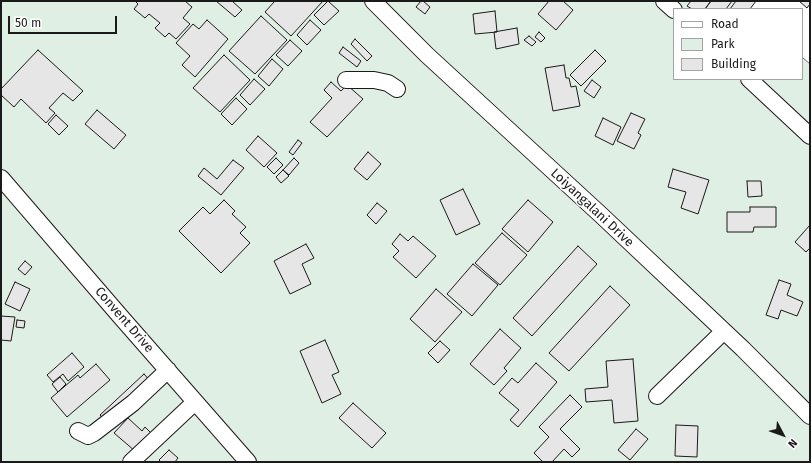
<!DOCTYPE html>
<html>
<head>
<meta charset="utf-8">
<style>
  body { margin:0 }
  #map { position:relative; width:811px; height:463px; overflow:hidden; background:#fff; font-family:"Fira Sans",sans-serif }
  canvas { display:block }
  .frame { position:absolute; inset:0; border:2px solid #1a1a1a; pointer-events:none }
  .legend { position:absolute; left:673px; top:8px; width:130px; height:72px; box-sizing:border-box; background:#fff; border:1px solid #a3a3a3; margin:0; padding:5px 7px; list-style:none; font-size:12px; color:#1a1a1a }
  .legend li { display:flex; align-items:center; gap:8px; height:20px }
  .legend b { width:20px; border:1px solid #a3a3a3 }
  .north { position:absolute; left:763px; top:415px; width:40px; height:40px; -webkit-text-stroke:3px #fff; paint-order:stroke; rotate:131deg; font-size:11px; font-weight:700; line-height:16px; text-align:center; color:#1a1a1a }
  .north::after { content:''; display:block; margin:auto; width:14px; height:18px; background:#1a1a1a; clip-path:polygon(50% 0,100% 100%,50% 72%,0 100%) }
  .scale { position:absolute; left:8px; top:16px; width:109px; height:18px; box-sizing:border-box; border:2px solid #1a1a1a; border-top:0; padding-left:5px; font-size:12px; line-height:14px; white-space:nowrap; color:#1a1a1a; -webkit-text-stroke:3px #fff; paint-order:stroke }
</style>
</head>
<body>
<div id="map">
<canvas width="811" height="463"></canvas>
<div class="frame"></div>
<ul class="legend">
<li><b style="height:5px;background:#fff"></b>Road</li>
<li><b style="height:11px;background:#e0efe3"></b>Park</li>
<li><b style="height:11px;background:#e6e6e6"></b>Building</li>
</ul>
<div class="north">N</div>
<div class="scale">50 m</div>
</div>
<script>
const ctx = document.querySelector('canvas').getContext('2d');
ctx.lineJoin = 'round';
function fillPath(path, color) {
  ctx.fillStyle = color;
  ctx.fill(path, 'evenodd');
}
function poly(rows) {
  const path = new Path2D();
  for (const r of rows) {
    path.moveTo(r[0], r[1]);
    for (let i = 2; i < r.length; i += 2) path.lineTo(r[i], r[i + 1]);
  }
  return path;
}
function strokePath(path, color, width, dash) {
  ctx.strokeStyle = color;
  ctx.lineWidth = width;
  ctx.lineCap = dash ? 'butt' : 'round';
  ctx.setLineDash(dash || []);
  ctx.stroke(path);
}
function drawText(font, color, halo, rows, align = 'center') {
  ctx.font = font + ' "Fira Sans",sans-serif';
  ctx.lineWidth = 3;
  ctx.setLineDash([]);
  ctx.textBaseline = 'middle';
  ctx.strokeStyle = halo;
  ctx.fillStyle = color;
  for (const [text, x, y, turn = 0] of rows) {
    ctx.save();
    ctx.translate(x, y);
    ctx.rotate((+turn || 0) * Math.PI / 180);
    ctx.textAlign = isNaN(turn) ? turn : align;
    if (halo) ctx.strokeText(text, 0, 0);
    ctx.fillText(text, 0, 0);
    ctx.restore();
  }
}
const green = poly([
  [1,1,737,1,746,9,674,9,674,79,802,79,802,57,810,64,810,462,1,462,1,1]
]);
fillPath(green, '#e0efe3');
strokePath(green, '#6a6a6a', 1);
const building = poly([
  [135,1,185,1,192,7,183,18,190,24,176,39,169,33,165,37,155,28,160,23,149,14,145,18,134,9,138,4,135,1],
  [216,1,232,1,242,10,235,17,216,1],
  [275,1,323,1,291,36,265,12,275,1],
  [328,1,339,11,324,25,314,15,328,1],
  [421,1,423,1,430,7,425,14,416,7,421,1],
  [549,1,563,1,573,10,556,30,538,14,549,1],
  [691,1,711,1,705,9,692,9,687,6,691,1],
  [711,1,732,1,726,9,705,9,711,1],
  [736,1,756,1,750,9,730,9,736,1],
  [799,1,810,1,810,4,807,8,799,1],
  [495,11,497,32,475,34,473,14,495,11],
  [261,16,287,40,255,74,229,51,261,16],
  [207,20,228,39,195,77,182,65,190,56,176,43,193,24,199,29,207,20],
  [310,20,321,30,307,45,297,35,310,20],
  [517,28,519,44,496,49,494,32,517,28],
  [539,32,545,38,541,42,535,37,539,32],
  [529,36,536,42,532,46,524,40,529,36],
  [355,39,372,56,367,61,351,44,355,39],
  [290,40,302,51,288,66,276,55,290,40],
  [343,47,361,61,357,67,339,53,343,47],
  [38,50,83,91,73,101,63,93,49,108,55,113,46,123,21,99,14,107,1,95,1,89,38,50],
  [595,50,606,61,581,86,570,75,595,50],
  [224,55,250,80,220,112,193,88,224,55],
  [272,59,283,69,269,86,258,76,272,59],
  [564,65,566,78,569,78,571,87,576,86,580,106,553,111,545,68,564,65],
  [254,79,265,89,250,105,240,95,254,79],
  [592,80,601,87,594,98,584,91,592,80],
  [331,82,341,91,347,85,363,99,327,137,310,122,332,98,324,90,331,82],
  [236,98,247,109,232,125,221,114,236,98],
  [97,110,126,135,114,149,85,124,97,110],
  [631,113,645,119,638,133,641,135,634,149,617,141,631,113],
  [56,115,68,126,59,135,48,124,56,115],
  [603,118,621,127,613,145,595,136,603,118],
  [258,136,277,153,264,167,246,150,258,136],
  [298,140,302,143,293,155,289,152,298,140],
  [368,152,381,164,367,180,354,169,368,152],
  [276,158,283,165,274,174,267,167,276,158],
  [294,158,299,163,289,175,283,170,294,158],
  [233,160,244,168,221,195,198,176,204,168,217,179,233,160],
  [673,169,709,180,698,214,681,208,686,192,668,187,673,169],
  [283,170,289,176,281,183,276,177,283,170],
  [747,181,761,181,762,196,748,197,747,181],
  [463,189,480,224,456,235,440,200,463,189],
  [224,200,235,211,232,214,246,227,240,233,250,243,221,273,179,231,203,207,210,214,224,200],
  [528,200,553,222,528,252,502,229,528,200],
  [377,203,387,211,376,224,367,215,377,203],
  [750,207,776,207,776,227,754,227,753,232,727,232,727,212,750,212,750,207],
  [810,225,810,248,806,252,795,242,810,225],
  [502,233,527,255,500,285,475,263,502,233],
  [400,234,408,241,413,236,436,256,416,278,393,257,399,251,392,244,400,234],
  [306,244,314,258,302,264,311,284,290,294,274,261,306,244],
  [578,246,597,264,532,336,513,318,578,246],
  [25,261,32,267,25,275,18,269,25,261],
  [473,264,498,285,472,316,447,294,473,264],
  [779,280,791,284,787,295,803,302,797,316,781,310,778,319,766,315,779,280],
  [15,282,30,289,20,311,5,304,15,282],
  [610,286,630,305,569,371,549,353,610,286],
  [436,289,462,312,435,342,410,319,436,289],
  [1,316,15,317,11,341,1,340,1,316],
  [17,320,25,321,24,328,16,327,17,320],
  [500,329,521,348,504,368,507,371,494,385,470,364,500,329],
  [325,340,339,372,332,375,341,394,322,403,300,351,325,340],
  [440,341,450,350,438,363,428,353,440,341],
  [72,353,84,367,68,381,63,374,53,382,47,375,72,353],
  [633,359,638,421,614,423,612,400,586,402,585,389,608,387,606,361,633,359],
  [536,363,557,382,518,427,510,420,519,410,499,393,512,378,518,383,536,363],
  [96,364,110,380,67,417,51,398,78,375,80,378,96,364],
  [144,374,151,382,107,423,100,415,144,374],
  [60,377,66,384,58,392,52,384,60,377],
  [570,395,582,407,560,429,580,449,572,457,564,449,552,462,543,462,534,453,549,437,539,427,570,395],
  [353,403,386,433,372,448,339,418,353,403],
  [128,418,142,431,145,427,152,434,135,451,114,433,128,418],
  [676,425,698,426,697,457,675,456,676,425],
  [636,429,648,439,630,460,618,450,636,429],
  [169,450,178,458,175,462,161,462,159,460,169,450]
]);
fillPath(building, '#e6e6e6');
strokePath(building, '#1a1a1a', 1);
const minor = poly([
  [373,1,427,55,601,215,743,349,810,416],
  [664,1,674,10],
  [749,79,810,136],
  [346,80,374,80,388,83,397,89],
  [1,178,120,316,248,462],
  [657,396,724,331],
  [78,431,88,436,94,433,133,403,168,370],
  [131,462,195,402]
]);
strokePath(minor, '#1a1a1a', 18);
strokePath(minor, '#fff', 16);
drawText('13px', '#1a1a1a', '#fff', [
  ["Loiyangalani Drive",592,208,43],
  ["Convent Drive",124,320,49]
]);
</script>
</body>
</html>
